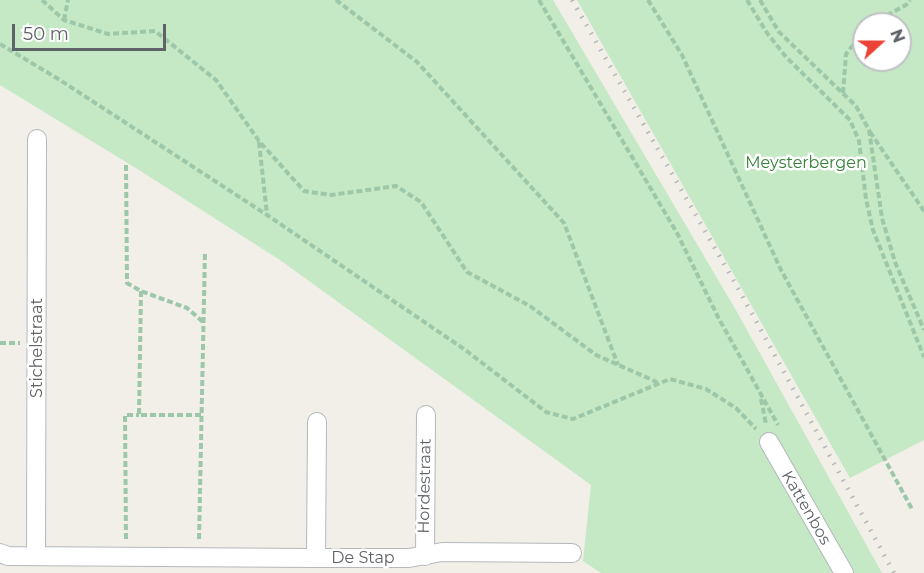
<!DOCTYPE html>
<html>
<head>
<meta charset="utf-8">
<style>
  body { margin:0 }
  #map { position:relative; width:924px; height:573px; overflow:hidden; background:#f1efe8; font-family:Montserrat,sans-serif }
  canvas { display:block }
  .north { position:absolute; left:852px; top:12px; width:60px; height:60px; box-sizing:border-box; background:#fff; border:2px solid #bfc1c3; border-radius:50%; rotate:69deg; font-size:16px; font-weight:700; line-height:24px; text-align:center; color:#5f6368 }
  .north::after { content:''; display:block; margin:auto; width:21px; height:27px; background:#ea4335; clip-path:polygon(50% 0,100% 100%,50% 72%,0 100%) }
  .scale { position:absolute; left:12px; top:24px; width:154px; height:27px; box-sizing:border-box; border:3px solid #5f6368; border-top:0; padding-left:8px; font-size:18px; line-height:21px; white-space:nowrap; color:#5f6368; -webkit-text-stroke:4px #fff; paint-order:stroke }
</style>
</head>
<body>
<div id="map">
<canvas width="924" height="573"></canvas>
<div class="north">N</div>
<div class="scale">50 m</div>
</div>
<script>
const ctx = document.querySelector('canvas').getContext('2d');
ctx.lineJoin = 'round';
function fillPath(path, color) {
  ctx.fillStyle = color;
  ctx.fill(path, 'evenodd');
}
function poly(rows) {
  const path = new Path2D();
  for (const r of rows) {
    path.moveTo(r[0], r[1]);
    for (let i = 2; i < r.length; i += 2) path.lineTo(r[i], r[i + 1]);
  }
  return path;
}
function strokePath(path, color, width, dash) {
  ctx.strokeStyle = color;
  ctx.lineWidth = width;
  ctx.lineCap = dash ? 'butt' : 'round';
  ctx.setLineDash(dash || []);
  ctx.stroke(path);
}
function drawText(font, color, halo, rows, align = 'center') {
  ctx.font = font + ' Montserrat,sans-serif';
  ctx.lineWidth = 5;
  ctx.setLineDash([]);
  ctx.textBaseline = 'middle';
  ctx.strokeStyle = halo;
  ctx.fillStyle = color;
  for (const [text, x, y, turn = 0] of rows) {
    ctx.save();
    ctx.translate(x, y);
    ctx.rotate((+turn || 0) * Math.PI / 180);
    ctx.textAlign = isNaN(turn) ? turn : align;
    if (halo) ctx.strokeText(text, 0, 0);
    ctx.fillText(text, 0, 0);
    ctx.restore();
  }
}
fillPath(poly([
  [0,0,553,0,737,312,882,573,601,573,583,561,591,485,280,260,139,170,0,85],
  [577,0,924,0,924,440,850,478],
  [864,24,900,24,900,60,864,60]
]), '#c5e8c5');
const minor = poly([
  [769,442,844,573],
  [0,553,8,556,316,558,409,558,442,552,572,553],
  [36,556,37,139],
  [425,556,426,415],
  [316,558,317,422]
]);
strokePath(minor, '#b5b8bc', 20);
strokePath(poly([
  [42,0,64,20,108,34,155,31,216,80,259,141,304,191,331,195,396,186,421,202,467,272,530,306,596,355,657,382],
  [336,0,417,62,564,223,618,365],
  [539,0,677,233,718,317,778,425],
  [648,0,682,55,781,270,912,509],
  [747,0,767,33,786,57,850,120,859,141,866,199,873,230,924,357],
  [760,0,779,32,856,106,869,130,882,218,895,262,924,330],
  [64,20,68,0],
  [871,24,906,5,910,0],
  [0,44,60,80,267,215,464,349,546,412,573,419,670,379,706,389,736,408,756,429],
  [843,93,846,54,864,31],
  [870,132,924,211],
  [259,142,267,215],
  [126,165,127,283,141,291,187,308,203,322],
  [141,291,139,415,201,415],
  [0,343,20,343],
  [761,399,766,424],
  [126,539,125,415,139,415],
  [199,539,205,251]
]), '#9cc7a9', 4, [6, 3]);
strokePath(minor, '#fff', 18);
strokePath(poly([
  [572,0,739,290,894,573]
]), '#b6b7b8', 4.5, [1.5, 8]);
drawText('16px', '#348238', '#fff', [
  ["Meysterbergen",806,163]
]);
drawText('16px', '#5f6368', '#fff', [
  ["Stichelstraat",37,348,-90],
  ["Hordestraat",425,486,-89],
  ["Kattenbos",806,508,60],
  ["De Stap",363,558]
]);
</script>
</body>
</html>
